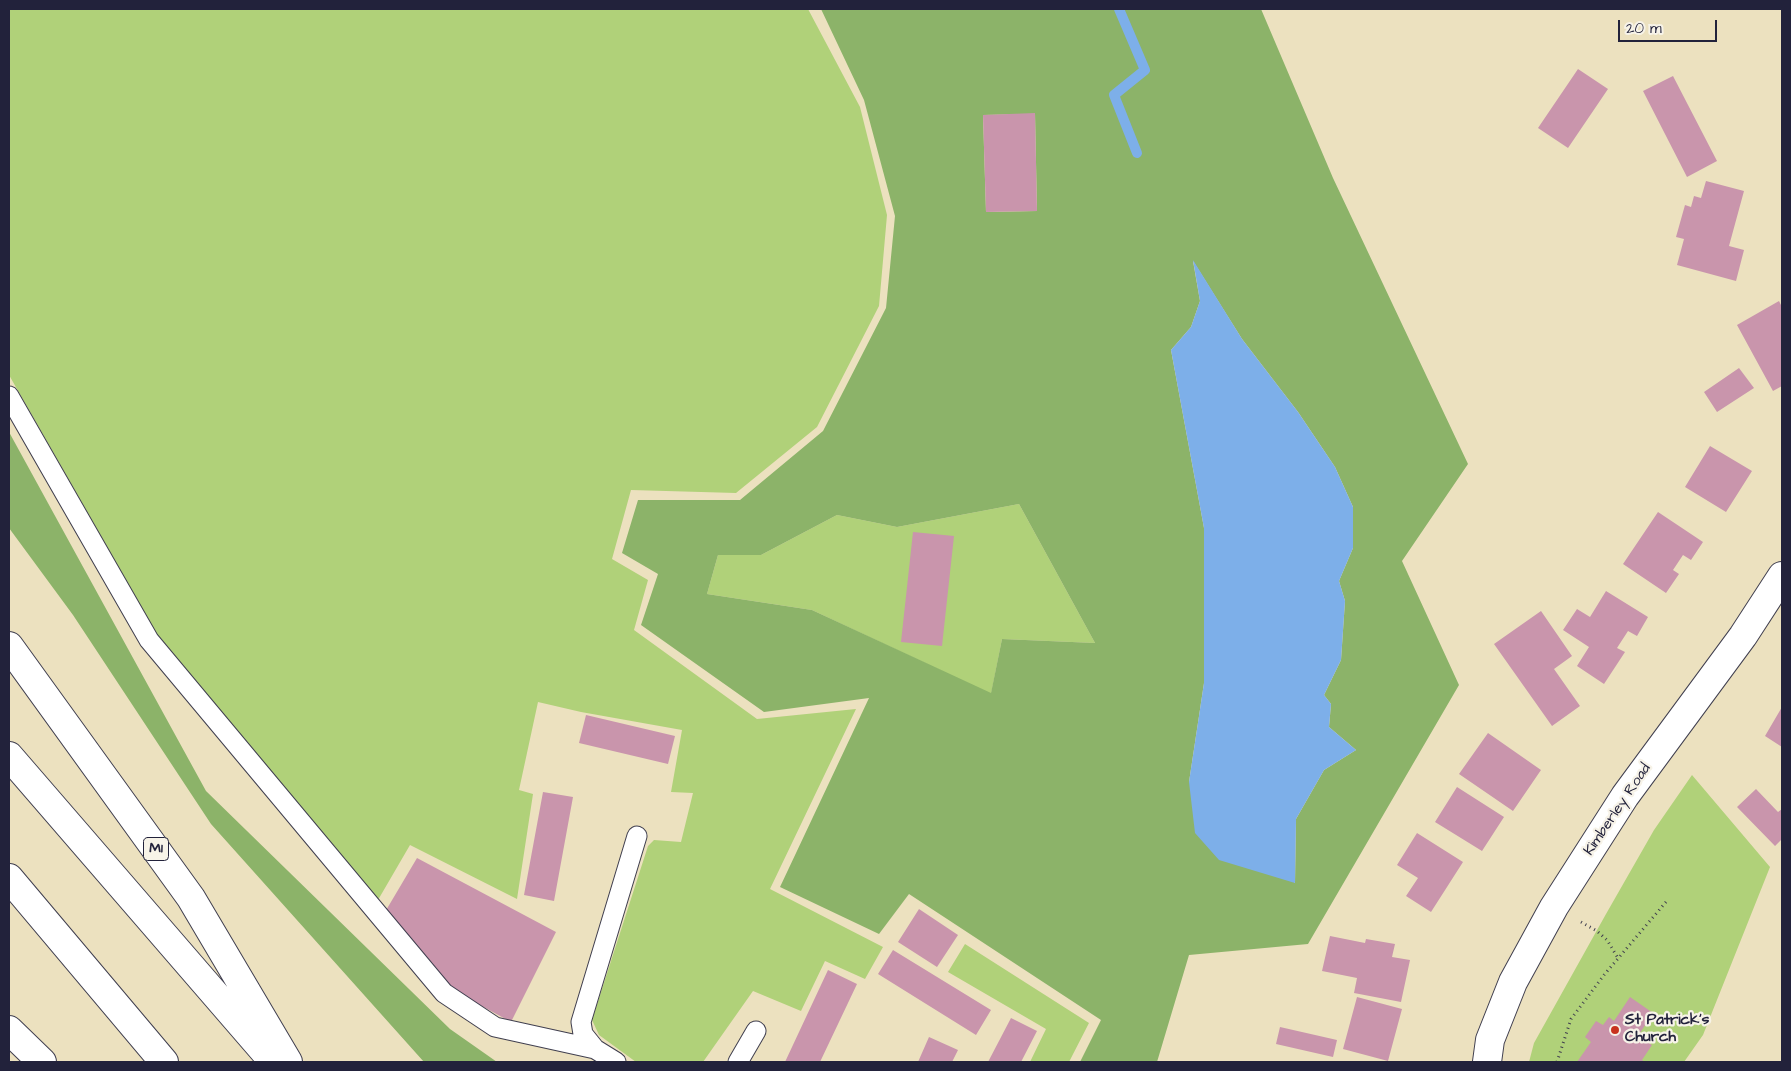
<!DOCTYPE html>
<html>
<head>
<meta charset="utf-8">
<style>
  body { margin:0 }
  #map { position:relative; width:1791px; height:1071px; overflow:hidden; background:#ece1bf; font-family:"Architects Daughter",sans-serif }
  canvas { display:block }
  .frame { position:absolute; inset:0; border:10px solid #22223b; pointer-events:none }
  .scale { position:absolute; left:1618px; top:20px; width:99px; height:22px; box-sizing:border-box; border:2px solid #22223b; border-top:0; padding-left:6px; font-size:15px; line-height:18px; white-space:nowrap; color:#22223b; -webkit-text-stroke:4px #f7f3e8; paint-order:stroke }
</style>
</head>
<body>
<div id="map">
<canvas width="1791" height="1071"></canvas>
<div class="frame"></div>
<div class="scale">20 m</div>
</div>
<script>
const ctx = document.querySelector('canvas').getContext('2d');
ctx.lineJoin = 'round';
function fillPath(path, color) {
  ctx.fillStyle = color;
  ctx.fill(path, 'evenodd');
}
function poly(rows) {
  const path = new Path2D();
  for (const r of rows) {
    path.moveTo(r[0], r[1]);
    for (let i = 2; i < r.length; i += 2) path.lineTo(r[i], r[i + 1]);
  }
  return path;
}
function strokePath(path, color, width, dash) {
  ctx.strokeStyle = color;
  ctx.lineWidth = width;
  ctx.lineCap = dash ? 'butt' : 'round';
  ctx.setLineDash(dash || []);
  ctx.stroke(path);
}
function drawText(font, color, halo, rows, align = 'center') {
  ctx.font = font + ' "Architects Daughter",sans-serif';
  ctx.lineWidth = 4.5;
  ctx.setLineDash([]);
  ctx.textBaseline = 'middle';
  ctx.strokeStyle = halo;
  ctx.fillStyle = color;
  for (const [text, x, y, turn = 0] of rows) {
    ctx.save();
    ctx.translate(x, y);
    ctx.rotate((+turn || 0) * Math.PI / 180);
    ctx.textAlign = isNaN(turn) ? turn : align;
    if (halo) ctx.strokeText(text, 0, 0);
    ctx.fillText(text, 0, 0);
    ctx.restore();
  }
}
fillPath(poly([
  [9,9,808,9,860,107,887,215,879,306,817,427,736,493,631,490,612,559,648,580,634,630,757,719,856,709,770,889,883,947,865,979,825,961,801,1011,753,991,703,1062,636,1062,599,1035,592,1020,648,846,654,840,681,842,693,793,671,792,682,730,581,712,538,702,519,790,533,794,517,899,410,845,378,900,158,636,9,375],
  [1019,504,1095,643,1002,639,991,694,812,610,707,594,718,555,761,555,837,515,897,527],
  [1692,775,1770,867,1703,1035,1684,1062,1529,1062,1534,1043,1606,914,1654,830],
  [965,944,1089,1023,1069,1062,1030,1062,1046,1029,948,972]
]), '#b0d179');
fillPath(poly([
  [821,9,1261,9,1333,178,1468,464,1402,561,1459,685,1308,944,1189,955,1157,1062,1080,1062,1101,1020,909,894,879,934,780,887,869,698,764,712,641,625,658,574,622,553,638,500,740,500,823,431,886,308,895,216,864,100],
  [1035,114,1037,211,986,212,983,115],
  [1193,261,1242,339,1298,412,1335,467,1353,507,1353,548,1339,581,1345,601,1341,660,1324,695,1331,704,1329,727,1356,750,1324,770,1296,819,1295,883,1189,782,1204,683,1204,528,1171,350,1191,327,1200,301],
  [1019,504,1095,643,1002,639,991,693,812,610,707,594,718,555,761,555,837,515,897,527],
  [9,432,206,791,450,1029,497,1062,424,1062,211,824,73,615,9,528]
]), '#8cb369');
fillPath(poly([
  [1193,260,1242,339,1298,412,1335,467,1353,507,1353,548,1339,581,1345,601,1341,660,1324,695,1331,704,1329,727,1356,750,1324,770,1296,819,1295,883,1219,860,1195,833,1189,782,1204,683,1204,528,1171,350,1191,327,1200,301]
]), '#7dafe9');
strokePath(poly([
  [1119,9,1145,70,1114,95,1137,153]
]), '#7dafe9', 10);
fillPath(poly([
  [1578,69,1608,89,1568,148,1538,128],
  [1673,76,1717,161,1687,177,1643,91],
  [1035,113,1037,211,986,212,983,115],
  [1706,181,1744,191,1729,246,1744,250,1736,281,1677,265,1684,239,1676,237,1685,205,1691,207,1694,196,1701,198],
  [1779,301,1782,307,1782,386,1773,391,1737,325],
  [1739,368,1754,388,1717,412,1704,392],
  [1710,446,1752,471,1726,512,1685,487],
  [1658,512,1703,542,1691,560,1683,555,1673,570,1679,574,1666,593,1623,564],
  [913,532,954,536,942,646,901,642],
  [1606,591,1648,617,1637,636,1628,631,1617,648,1625,652,1604,684,1577,666,1589,647,1563,630,1577,609,1590,617],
  [1541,611,1572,656,1554,669,1580,706,1552,726,1494,644],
  [1782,707,1782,747,1765,736],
  [586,715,675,736,668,764,579,743],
  [1488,733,1541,770,1513,811,1459,774],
  [1457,787,1504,817,1482,851,1435,822],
  [1756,789,1778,812,1782,809,1782,839,1775,846,1737,807],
  [543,792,573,797,554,901,524,895],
  [1417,833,1463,862,1431,912,1406,896,1418,878,1397,865],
  [417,858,556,932,511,1022,447,987,385,912],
  [919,909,958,935,937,967,898,942],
  [1330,936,1365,943,1366,939,1395,944,1392,957,1410,960,1401,1002,1354,993,1357,978,1322,971],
  [893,950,991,1010,976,1035,878,974],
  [828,970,857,984,820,1062,785,1062],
  [1357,997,1402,1009,1388,1061,1343,1049],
  [1630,997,1653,1013,1638,1036,1652,1045,1642,1060,1645,1062,1577,1062,1591,1042,1585,1037,1596,1021,1603,1025,1609,1017,1614,1021],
  [1011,1018,1037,1031,1021,1062,988,1062],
  [1280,1027,1337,1040,1333,1057,1276,1044],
  [929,1037,958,1050,952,1062,918,1062]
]), '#c995ac');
const lane = poly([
  [9,396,149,640,444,993,495,1027,595,1049],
  [616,1062,595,1049,583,1034,581,1022,637,836],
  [738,1062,756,1031]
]);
const secondary = poly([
  [1487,1062,1490,1040,1513,982,1554,907,1625,796,1743,636,1782,576]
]);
const highway = poly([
  [9,646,191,898,288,1062],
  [9,756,271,1059],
  [9,878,164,1062],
  [9,1030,42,1062]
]);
strokePath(lane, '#403f4f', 21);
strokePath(secondary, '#403f4f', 30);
strokePath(highway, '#403f4f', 30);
strokePath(poly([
  [1581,922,1597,931,1607,940,1618,958],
  [1557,1062,1571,1019,1604,975,1666,902]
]), '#403f4f', 3, [1, 4]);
strokePath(lane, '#fff', 19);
strokePath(secondary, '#fff', 28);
strokePath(highway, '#fff', 28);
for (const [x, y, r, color] of [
  [1615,1030,5,"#c8321e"]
]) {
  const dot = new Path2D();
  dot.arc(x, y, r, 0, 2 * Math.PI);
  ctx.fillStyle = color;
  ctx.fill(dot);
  strokePath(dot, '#f7f3e8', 2);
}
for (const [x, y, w] of [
  [156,849,25]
]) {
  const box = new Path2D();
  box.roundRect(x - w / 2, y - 11.5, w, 23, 4);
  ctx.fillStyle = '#f7f3e8';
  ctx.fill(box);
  strokePath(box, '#22223b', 1);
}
drawText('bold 14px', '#22223b', null, [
  ["M1",156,849]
]);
drawText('15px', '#22223b', '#f7f3e8', [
  ["Kimberley Road",1618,810,-56]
]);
drawText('bold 15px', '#22223b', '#f7f3e8', [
  ["St Patrick's",1625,1021],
  ["Church",1625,1038]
], 'left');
</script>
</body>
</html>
